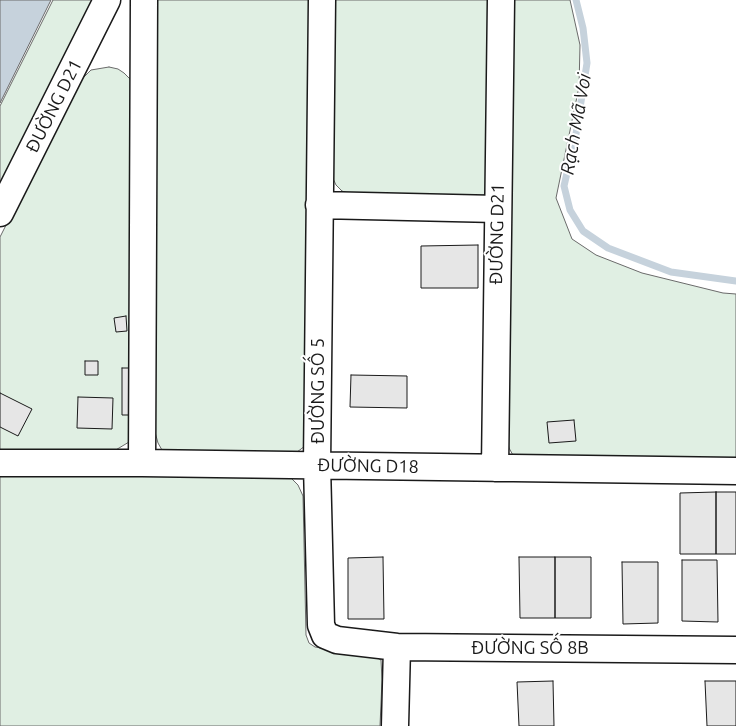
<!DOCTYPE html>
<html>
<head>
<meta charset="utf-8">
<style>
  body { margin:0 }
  canvas { display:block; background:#fff }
</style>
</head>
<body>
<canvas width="736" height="726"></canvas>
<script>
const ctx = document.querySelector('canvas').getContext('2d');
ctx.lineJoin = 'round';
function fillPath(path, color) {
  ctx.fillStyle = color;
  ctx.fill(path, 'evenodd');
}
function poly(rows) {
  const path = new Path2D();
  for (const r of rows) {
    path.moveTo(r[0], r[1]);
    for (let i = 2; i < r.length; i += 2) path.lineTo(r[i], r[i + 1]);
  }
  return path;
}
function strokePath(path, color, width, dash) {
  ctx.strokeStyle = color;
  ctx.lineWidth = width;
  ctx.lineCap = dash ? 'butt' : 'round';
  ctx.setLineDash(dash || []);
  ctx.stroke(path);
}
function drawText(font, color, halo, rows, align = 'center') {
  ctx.font = font + ' Ubuntu,sans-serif';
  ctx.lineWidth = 4;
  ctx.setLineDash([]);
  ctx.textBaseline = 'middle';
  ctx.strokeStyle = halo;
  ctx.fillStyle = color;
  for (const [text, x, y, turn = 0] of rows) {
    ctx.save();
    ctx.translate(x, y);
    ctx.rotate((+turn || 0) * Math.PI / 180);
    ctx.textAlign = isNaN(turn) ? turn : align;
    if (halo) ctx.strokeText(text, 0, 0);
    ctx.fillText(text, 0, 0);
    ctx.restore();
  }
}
const green = poly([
  [53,0,95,0,0,189,0,106,53,0],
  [156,0,313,0,305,446,297,452,170,453,162,450,158,443,155,432,156,0],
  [333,0,491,0,487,189,484,195,479,198,355,196,342,191,336,185,330,172,333,0],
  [514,0,570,0,580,45,579,87,556,198,572,239,596,255,642,273,723,293,736,294,736,464,514,457,509,448,506,435,514,0],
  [109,67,118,69,124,73,130,79,134,91,131,430,129,442,114,451,0,452,0,237,78,83,91,70,109,67],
  [0,472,288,475,298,485,303,496,306,635,309,643,315,647,374,656,381,660,382,680,380,726,0,726,0,472]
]);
fillPath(green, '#e0efe3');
strokePath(green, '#6a6a6a', 1);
const water = poly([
  [0,0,51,0,0,103,0,0]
]);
fillPath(water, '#c6d2dc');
strokePath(water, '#6a6a6a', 1);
strokePath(poly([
  [576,0,583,28,587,63,576,134,564,186,570,210,583,231,608,248,671,272,736,281]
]), '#c6d2dc', 7);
const building = poly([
  [478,245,478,288,421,288,421,246,478,245],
  [126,316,127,331,116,332,114,318,126,316],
  [85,361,98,361,98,375,85,375,85,361],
  [122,368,135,368,135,415,122,415,122,368],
  [351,375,407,376,407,408,350,407,351,375],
  [0,393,32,409,18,436,0,427,0,393],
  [78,397,113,398,112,429,77,428,78,397],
  [574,420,576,441,549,443,547,422,574,420],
  [716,492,736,492,736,554,716,554,716,492],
  [716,492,716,554,680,554,680,493,716,492],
  [383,557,384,619,348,619,348,558,383,557],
  [519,557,555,557,555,618,520,618,519,557],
  [555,557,591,557,591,618,555,618,555,557],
  [682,560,717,560,718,622,682,621,682,560],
  [622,562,658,562,658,623,623,624,622,562],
  [553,681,554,726,519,726,517,682,553,681],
  [705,681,736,681,736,726,707,726,705,681]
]);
fillPath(building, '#e6e6e6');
strokePath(building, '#1a1a1a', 1);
const minor = poly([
  [322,0,317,465,321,625,325,635,337,640,397,647,736,650],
  [319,205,497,209],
  [0,213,107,0],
  [0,463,142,463,736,471],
  [142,463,144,0],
  [495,468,501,0],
  [395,726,397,647]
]);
strokePath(minor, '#1a1a1a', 29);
strokePath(minor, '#fff', 26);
drawText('18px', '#1a1a1a', '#fff', [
  ["ĐƯỜNG D21",54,106,-63],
  ["ĐƯỜNG D21",497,234,-89],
  ["ĐƯỜNG SỐ 5",318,391,-90],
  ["ĐƯỜNG D18",368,466,1],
  ["ĐƯỜNG SỐ 8B",530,648]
]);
drawText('italic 19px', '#1a1a1a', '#fff', [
  ["Rạch Mã Voi",576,124,-80]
]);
</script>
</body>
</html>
